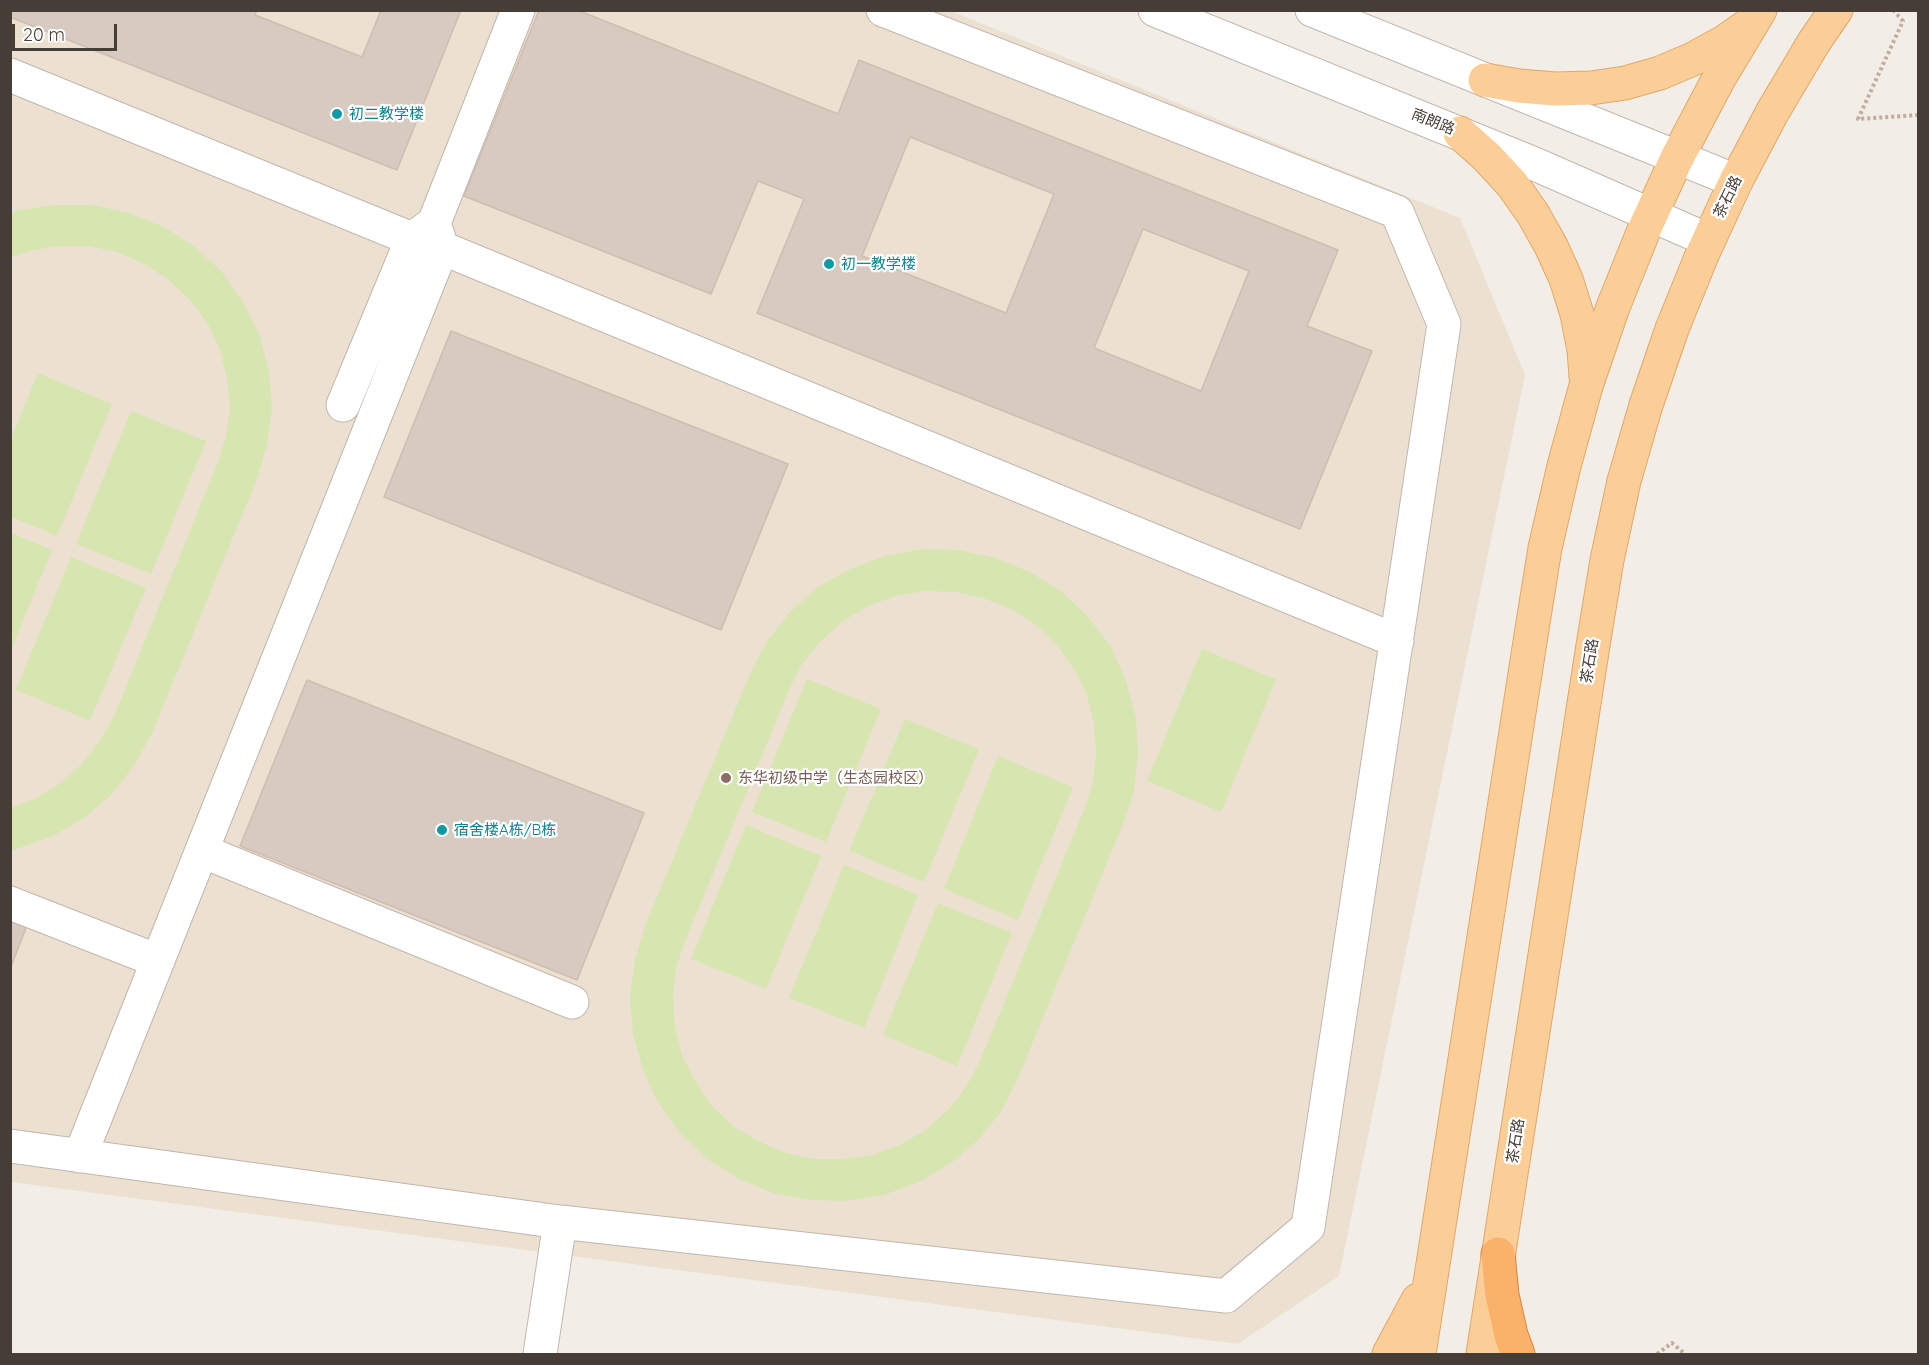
<!DOCTYPE html>
<html>
<head>
<meta charset="utf-8">
<style>
  body { margin:0 }
  #map { position:relative; width:1929px; height:1365px; overflow:hidden; background:#f3ede7; font-family:Quicksand,sans-serif }
  canvas { display:block }
  .frame { position:absolute; inset:0; border:12px solid #463d36; pointer-events:none }
  .scale { position:absolute; left:12px; top:24px; width:105px; height:27px; box-sizing:border-box; border:3px solid #463d36; border-top:0; padding-left:8px; font-size:18px; line-height:21px; white-space:nowrap; color:#463d36; -webkit-text-stroke:4px #fff; paint-order:stroke }
</style>
</head>
<body>
<div id="map">
<canvas width="1929" height="1365"></canvas>
<div class="frame"></div>
<div class="scale">20 m</div>
</div>
<script>
const ctx = document.querySelector('canvas').getContext('2d');
ctx.lineJoin = 'round';
function fillPath(path, color) {
  ctx.fillStyle = color;
  ctx.fill(path, 'evenodd');
}
function poly(rows) {
  const path = new Path2D();
  for (const r of rows) {
    path.moveTo(r[0], r[1]);
    for (let i = 2; i < r.length; i += 2) path.lineTo(r[i], r[i + 1]);
  }
  return path;
}
function strokePath(path, color, width, dash) {
  ctx.strokeStyle = color;
  ctx.lineWidth = width;
  ctx.lineCap = dash ? 'butt' : 'round';
  ctx.setLineDash(dash || []);
  ctx.stroke(path);
}
function drawText(font, color, halo, rows, align = 'center') {
  ctx.font = font + ' Quicksand,"Noto Sans SC",sans-serif';
  ctx.lineWidth = 4.5;
  ctx.setLineDash([]);
  ctx.textBaseline = 'middle';
  ctx.strokeStyle = halo;
  ctx.fillStyle = color;
  for (const [text, x, y, turn = 0] of rows) {
    ctx.save();
    ctx.translate(x, y);
    ctx.rotate((+turn || 0) * Math.PI / 180);
    ctx.textAlign = isNaN(turn) ? turn : align;
    if (halo) ctx.strokeText(text, 0, 0);
    ctx.fillText(text, 0, 0);
    ctx.restore();
  }
}
fillPath(poly([
  [11,11,951,11,1460,218,1525,375,1339,1276,1238,1344,11,1182]
]), '#ece0d1');
fillPath(poly([
  [56,205,93,205,129,213,164,227,195,247,222,272,243,302,260,336,269,372,272,409,267,445,257,479,152,733,135,764,112,794,84,818,51,837,11,851,11,808,34,799,59,784,81,765,99,742,114,716,217,465,226,437,230,408,227,378,220,350,208,324,190,300,169,280,144,264,117,252,88,246,58,246,29,251,11,258,11,213,19,210],
  [38,373,112,404,57,536,11,517,11,439],
  [131,411,206,441,151,574,76,544],
  [11,533,52,550,11,650],
  [922,549,959,550,996,558,1030,572,1062,592,1089,618,1111,647,1126,681,1136,717,1138,754,1134,791,1123,824,1018,1078,1002,1110,979,1139,951,1163,919,1182,884,1195,846,1201,809,1200,773,1193,739,1179,707,1159,680,1133,658,1103,643,1070,633,1034,630,997,635,960,645,926,751,672,767,641,790,612,818,587,850,569,885,556],
  [925,591,955,592,983,598,1011,609,1036,625,1057,645,1074,669,1087,695,1094,724,1096,753,1093,782,1084,810,980,1061,966,1087,948,1110,926,1130,901,1144,873,1155,844,1159,814,1159,786,1153,758,1141,733,1126,712,1106,695,1081,682,1055,675,1027,673,997,676,968,685,941,789,690,802,664,821,641,843,621,868,606,896,596],
  [71,557,146,588,90,721,16,690],
  [1202,649,1276,679,1221,812,1147,781],
  [807,679,881,709,826,842,752,812],
  [905,719,979,749,924,882,849,851],
  [998,756,1073,787,1018,920,944,889],
  [746,825,821,856,766,989,691,959],
  [844,865,918,895,864,1028,789,998],
  [938,903,1012,933,957,1066,883,1035]
]), '#d7e6b1');
const building = poly([
  [10,10,257,10,255,15,362,57,381,10,461,10,397,170,10,17,10,10],
  [539,10,577,10,838,114,859,60,1338,250,1307,326,1372,351,1300,529,757,313,804,199,758,181,711,294,464,196,539,10],
  [910,137,1054,194,1006,313,862,256,910,137],
  [1143,229,1249,271,1201,391,1094,348,1143,229],
  [451,331,788,464,721,630,384,497,451,331],
  [307,680,644,813,577,980,240,846,307,680],
  [10,916,28,923,10,969,10,916]
]);
fillPath(building, '#d7cac0');
strokePath(building, '#cfbeb0', 1.5);
const minor = poly([
  [1155,10,1537,165,1708,240],
  [1312,10,1736,181],
  [10,75,412,239,442,248,1397,641],
  [343,405,412,239,430,226],
  [202,851,572,1002],
  [10,903,158,961],
  [10,1146,560,1222,1226,1296,1308,1227,1444,324,1397,212,883,10],
  [80,1156,442,248,434,223,518,10],
  [540,1354,560,1222]
]);
const major = poly([
  [1485,80,1519,86,1555,89,1591,88,1625,83,1660,73,1693,59,1724,42,1747,26],
  [1460,133,1487,157,1512,184,1533,214,1551,246,1566,279,1577,314,1584,350,1586,377],
  [1389,1354,1418,1300],
  [1419,1354,1532,629,1545,548,1564,466,1586,386,1613,307,1644,230,1677,158,1718,80,1760,10],
  [1483,1354,1594,639,1607,560,1624,481,1646,405,1672,329,1702,255,1736,181,1773,111,1814,42,1836,10]
]);
const highway = poly([
  [1498,1254,1502,1295,1511,1335,1518,1354]
]);
strokePath(minor, '#c1b6ad', 35);
strokePath(major, '#e1a867', 35);
strokePath(highway, '#d9843b', 35);
strokePath(poly([
  [1893,10,1903,21,1858,119,1918,115],
  [1657,1354,1672,1343,1685,1354]
]), '#c0ad9b', 4, [3, 3]);
strokePath(minor, '#fff', 33);
strokePath(major, '#fbce98', 33);
strokePath(highway, '#fab26b', 33);
for (const [x, y, r, color] of [
  [337,114,6,"#0f9aa8"],
  [829,264,6,"#0f9aa8"],
  [726,778,6,"#8d6e63"],
  [442,830,6,"#0f9aa8"]
]) {
  const dot = new Path2D();
  dot.arc(x, y, r, 0, 2 * Math.PI);
  ctx.fillStyle = color;
  ctx.fill(dot);
  strokePath(dot, '#fff', 2);
}
drawText('15px', '#0d838f', '#fff', [
  ["初二教学楼",349,114],
  ["初一教学楼",841,264],
  ["宿舍楼A栋/B栋",454,830]
], 'left');
drawText('15px', '#463d36', '#fff', [
  ["南朗路",1433,122,22],
  ["茶石路",1728,197,-64],
  ["茶石路",1590,661,-81],
  ["茶石路",1516,1141,-81]
]);
drawText('15px', '#785e54', '#fff', [
  ["东华初级中学（生态园校区）",738,778]
], 'left');
</script>
</body>
</html>
